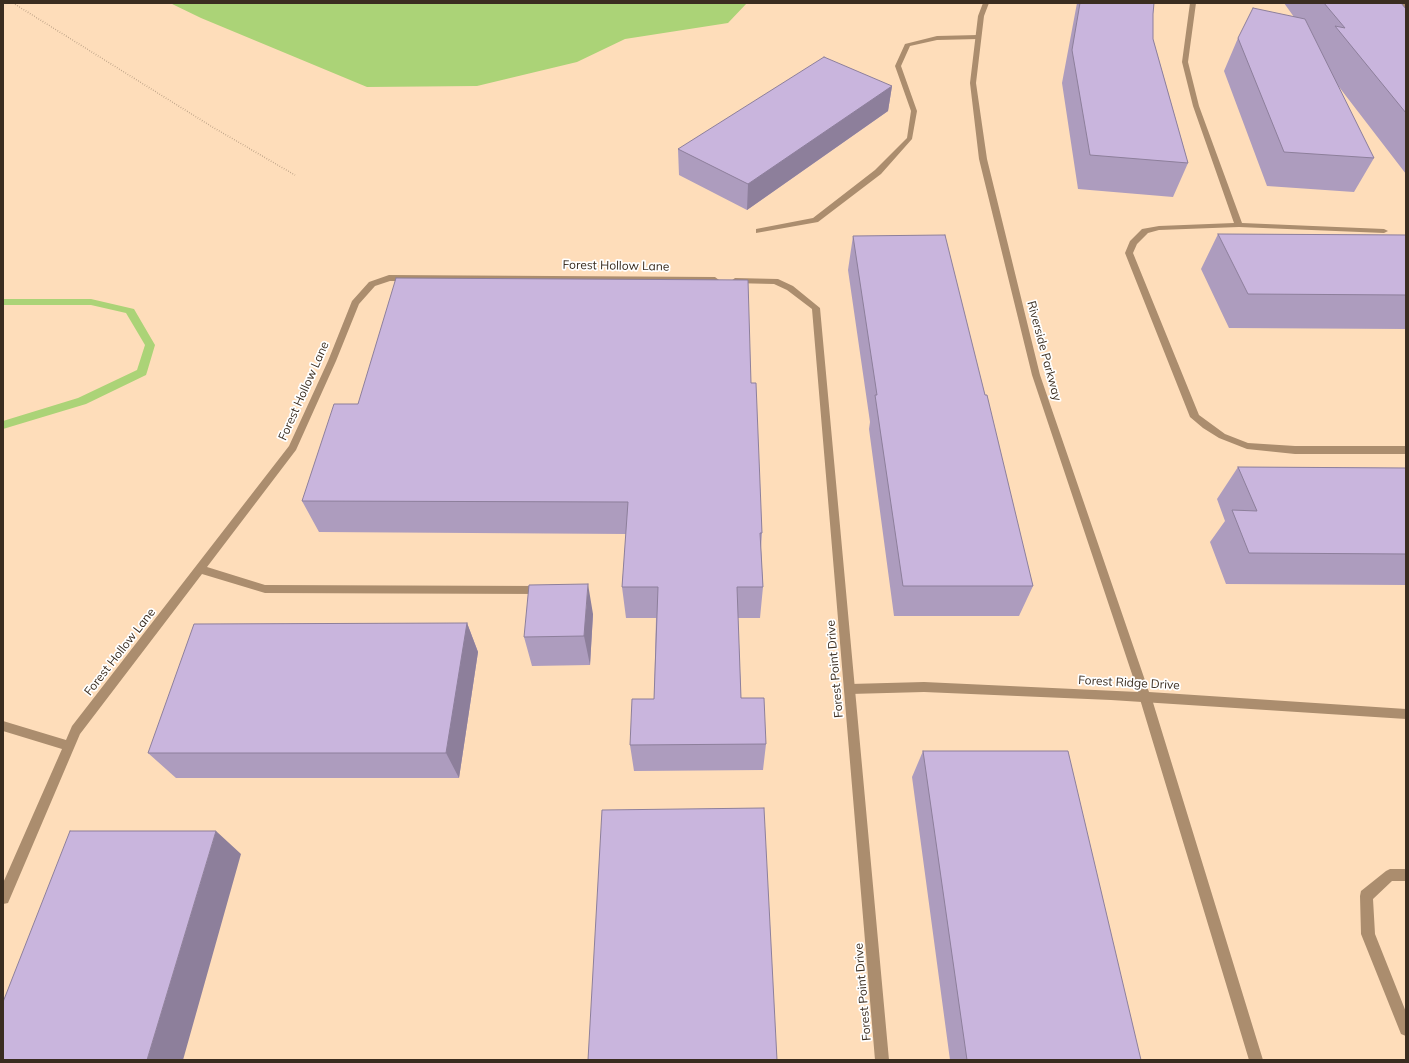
<!DOCTYPE html>
<html>
<head>
<meta charset="utf-8">
<style>
  body { margin:0 }
  #map { position:relative; width:1409px; height:1063px; overflow:hidden; background:#feddba; font-family:Mulish,sans-serif }
  canvas { display:block }
  .frame { position:absolute; inset:0; border:4px solid #3a2d20; pointer-events:none }
</style>
</head>
<body>
<div id="map">
<canvas width="1409" height="1063"></canvas>
<div class="frame"></div>
</div>
<script>
const ctx = document.querySelector('canvas').getContext('2d');
ctx.lineJoin = 'round';
function fillPath(path, color) {
  ctx.fillStyle = color;
  ctx.fill(path, 'evenodd');
}
function poly(rows) {
  const path = new Path2D();
  for (const r of rows) {
    path.moveTo(r[0], r[1]);
    for (let i = 2; i < r.length; i += 2) path.lineTo(r[i], r[i + 1]);
  }
  return path;
}
function strokePath(path, color, width, dash) {
  ctx.strokeStyle = color;
  ctx.lineWidth = width;
  ctx.lineCap = dash ? 'butt' : 'round';
  ctx.setLineDash(dash || []);
  ctx.stroke(path);
}
function drawText(font, color, halo, rows, align = 'center') {
  ctx.font = font + ' Mulish,sans-serif';
  ctx.lineWidth = 3.5;
  ctx.setLineDash([]);
  ctx.textBaseline = 'middle';
  ctx.strokeStyle = halo;
  ctx.fillStyle = color;
  for (const [text, x, y, turn = 0] of rows) {
    ctx.save();
    ctx.translate(x, y);
    ctx.rotate((+turn || 0) * Math.PI / 180);
    ctx.textAlign = isNaN(turn) ? turn : align;
    if (halo) ctx.strokeText(text, 0, 0);
    ctx.fillText(text, 0, 0);
    ctx.restore();
  }
}
fillPath(poly([
  [170,3,747,3,728,23,625,39,577,62,477,86,367,87,201,18]
]), '#abd377');
fillPath(poly([
  [3,299,91,299,134,309,155,345,147,372,146,375,86,404,3,429,3,421,78,398,137,370,145,345,126,313,91,305,3,305,3,299]
]), '#abd377');
strokePath(poly([
  [13,3,214,128,295,175]
]), '#9d866e', 1.5, [0.5, 2]);
fillPath(poly([
  [1190,3,1196,3,1188,62,1199,106,1242,223,1384,229,1388,231,1384,233,1239,227,1159,230,1148,233,1137,244,1133,253,1199,415,1225,434,1248,443,1295,446,1406,446,1406,454,1295,454,1247,449,1219,438,1203,428,1190,417,1125,253,1130,241,1142,229,1159,226,1234,223,1193,106,1182,62,1190,3],
  [1399,3,1405,3,1406,10,1404,9,1399,3],
  [937,36,978,35,981,37,978,39,937,40,910,46,901,66,917,111,912,139,881,174,818,222,756,233,756,229,813,218,875,170,907,138,911,111,895,66,905,44,937,36],
  [389,275,715,277,719,280,715,283,390,281,375,286,359,304,336,361,296,450,207,567,265,585,541,586,545,587,546,590,545,593,541,594,265,593,202,574,80,734,8,903,3,904,3,883,62,749,3,731,3,721,66,740,72,726,289,446,328,361,352,301,369,282,389,275],
  [735,278,778,279,793,286,820,308,889,1060,875,1060,812,309,787,290,774,284,732,283,731,281,735,278],
  [1145,691,1149,692,1151,696,1263,1060,1249,1060,1139,696,1141,692,1145,691],
  [1390,869,1406,869,1406,881,1392,881,1373,899,1375,934,1406,1012,1406,1036,1401,1034,1361,934,1360,896,1361,891,1386,871,1390,869]
]), '#ab8d6e');
fillPath(poly([
  [983,3,989,3,984,16,976,83,987,159,1040,375,1149,692,1406,709,1406,719,1111,700,924,692,850,694,846,693,844,689,846,685,850,684,924,682,1138,692,1032,375,979,159,970,83,978,16,983,3]
]), '#ab8d6e');
fillPath(poly([
  [1077,3,1154,3,1153,14,1153,39,1188,163,1173,197,1078,189,1062,83],
  [1284,3,1401,3,1406,9,1406,174,1336,83,1374,158,1354,192,1267,186,1224,71,1238,38,1294,17],
  [892,86,888,111,747,210,679,175,678,149],
  [1218,234,1406,235,1406,329,1229,328,1201,269],
  [853,236,985,395,1033,586,1019,616,894,616,869,429,870,422,848,270],
  [751,383,762,533,761,548,763,587,760,618,738,618,741,698,766,744,763,770,634,771,630,745,654,699,656,618,626,618,622,587,626,534,319,532,302,501,358,404],
  [1238,467,1406,468,1406,585,1226,584,1210,542,1225,521,1217,499],
  [593,614,590,665,532,666,524,637],
  [467,623,478,652,459,778,176,778,148,753],
  [923,751,1141,1060,950,1060,912,777]
]), '#ad9cbe');
fillPath(poly([
  [892,86,888,111,747,210,748,184],
  [588,584,593,614,590,665,584,636],
  [467,623,478,652,459,778,446,753],
  [216,831,241,854,183,1060,147,1060]
]), '#8d7f9b');
const building = poly([
  [1080,3,1154,3,1153,14,1153,39,1188,163,1090,155,1072,50,1080,3],
  [1324,3,1401,3,1406,9,1406,113,1335,26,1345,28,1324,3],
  [1253,8,1305,19,1374,158,1284,152,1238,38,1253,8],
  [824,57,892,86,748,184,678,149,824,57],
  [1218,234,1406,235,1406,295,1248,294,1218,234],
  [945,235,985,395,987,395,1033,586,903,586,875,395,877,395,853,236,945,235],
  [396,278,748,280,751,383,756,383,762,533,760,533,763,587,737,587,741,698,764,698,766,744,630,745,632,699,654,699,658,587,622,587,628,502,302,501,334,404,358,404,396,278],
  [1238,467,1406,468,1406,554,1249,553,1232,510,1257,511,1238,467],
  [588,584,584,636,524,637,529,585,588,584],
  [467,623,446,753,148,753,194,624,467,623],
  [923,751,1068,751,1141,1060,967,1060,923,751],
  [764,808,777,1060,588,1060,602,810,764,808],
  [70,831,216,831,147,1060,3,1060,3,1002,70,831]
]);
fillPath(building, '#c9b5dd');
strokePath(building, '#8d7f9b', 1);
drawText('12px', '#3a2d20', '#fff', [
  ["Forest Hollow Lane",616,266,1],
  ["Riverside Parkway",1044,351,75],
  ["Forest Hollow Lane",304,391,-66],
  ["Forest Hollow Lane",120,652,-52],
  ["Forest Point Drive",835,669,-95],
  ["Forest Ridge Drive",1129,683,3],
  ["Forest Point Drive",863,992,-95]
]);
</script>
</body>
</html>
